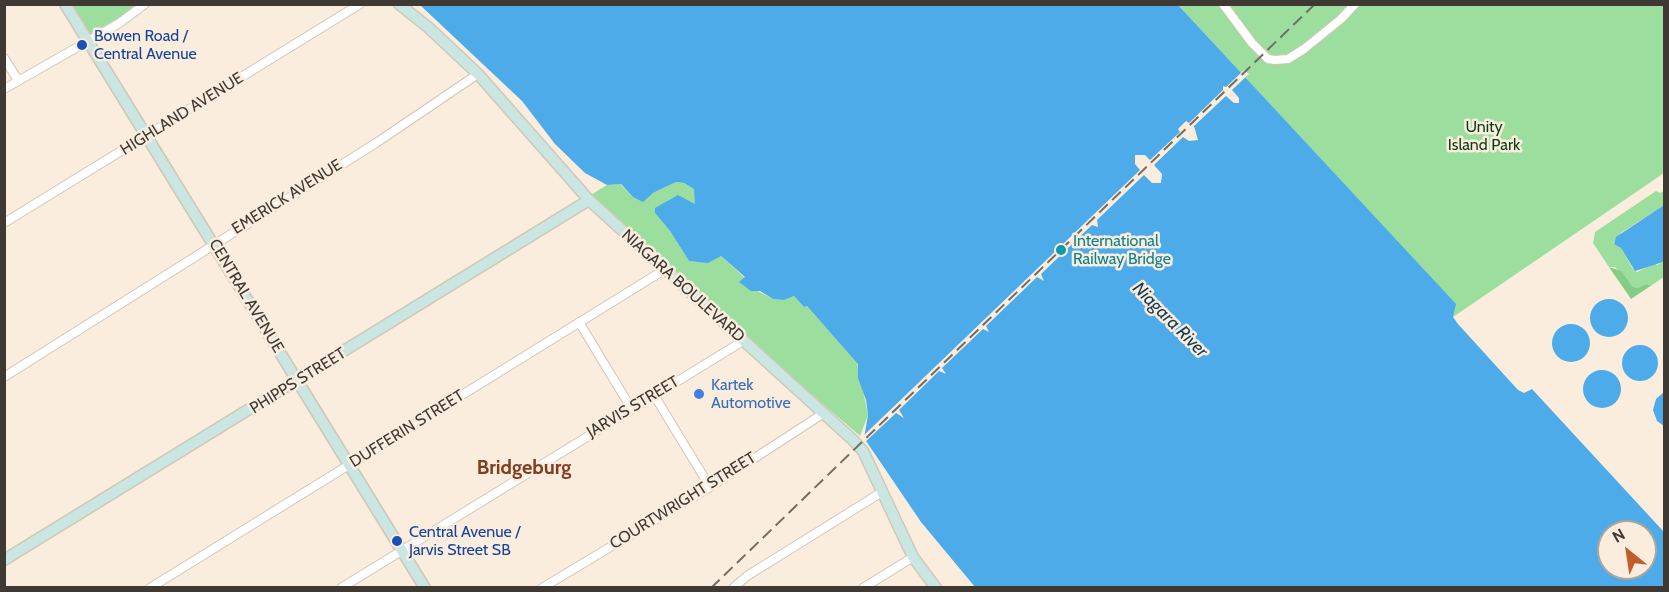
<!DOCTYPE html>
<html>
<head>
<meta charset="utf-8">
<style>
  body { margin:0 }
  #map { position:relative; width:1669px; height:592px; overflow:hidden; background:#faedde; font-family:Cabin,sans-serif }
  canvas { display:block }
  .frame { position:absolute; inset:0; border:6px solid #3e3933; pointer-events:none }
  .north { position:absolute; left:1597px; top:520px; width:60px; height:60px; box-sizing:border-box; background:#faedde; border:2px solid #afa59a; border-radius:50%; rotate:330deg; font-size:16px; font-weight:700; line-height:24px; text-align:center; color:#3e3933 }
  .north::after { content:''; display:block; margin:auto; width:21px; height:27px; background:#c35d2e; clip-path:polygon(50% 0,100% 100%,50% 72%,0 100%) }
</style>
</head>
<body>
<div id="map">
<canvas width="1669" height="592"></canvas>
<div class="frame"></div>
<div class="north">N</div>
</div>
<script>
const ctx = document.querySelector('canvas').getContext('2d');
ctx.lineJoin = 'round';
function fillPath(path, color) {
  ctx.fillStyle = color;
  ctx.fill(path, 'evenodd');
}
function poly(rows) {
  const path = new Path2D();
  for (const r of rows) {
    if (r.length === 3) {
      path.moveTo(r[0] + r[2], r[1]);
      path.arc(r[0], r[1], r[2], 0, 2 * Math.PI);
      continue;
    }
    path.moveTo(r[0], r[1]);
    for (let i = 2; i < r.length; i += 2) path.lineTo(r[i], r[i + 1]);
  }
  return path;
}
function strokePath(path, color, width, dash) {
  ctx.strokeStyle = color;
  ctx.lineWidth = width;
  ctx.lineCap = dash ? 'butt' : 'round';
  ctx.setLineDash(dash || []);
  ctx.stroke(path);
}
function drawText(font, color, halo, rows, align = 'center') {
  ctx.font = font + ' Cabin,sans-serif';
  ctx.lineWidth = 5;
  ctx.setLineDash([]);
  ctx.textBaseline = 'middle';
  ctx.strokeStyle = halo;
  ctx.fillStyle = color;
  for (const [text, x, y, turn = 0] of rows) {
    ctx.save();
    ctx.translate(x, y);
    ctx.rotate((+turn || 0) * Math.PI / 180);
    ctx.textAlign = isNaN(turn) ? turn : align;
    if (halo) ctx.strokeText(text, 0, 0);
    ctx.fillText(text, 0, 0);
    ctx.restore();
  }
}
fillPath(poly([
  [70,5,141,5,87,36],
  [1178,5,1664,5,1664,173,1453,317,1455,304],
  [676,182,684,183,694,189,697,202,695,204,686,200,655,213,670,231,689,261,705,262,721,256,745,278,740,282,773,299,784,300,794,296,804,307,807,306,857,362,868,415,860,436,766,355,589,196,607,185,620,184,633,197,653,193],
  [1656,191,1660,193,1664,191,1664,205,1621,233,1613,243,1621,248,1633,269,1637,272,1655,263,1657,265,1663,262,1664,258,1664,277,1652,285,1646,284,1637,288,1632,286,1615,267,1609,267,1593,243,1595,232]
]), '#9cde9e');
fillPath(poly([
  [1609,267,1621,271,1632,286,1637,288,1646,284,1652,285,1631,299]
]), '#82ce86');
fillPath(poly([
  [420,5,1178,5,1456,304,1453,317,1458,324,1518,390,1524,393,1532,389,1664,532,1664,587,975,587,921,522,864,438,868,415,866,400,858,378,858,364,807,306,804,307,794,296,784,300,773,299,760,291,751,291,739,282,745,277,721,256,708,263,689,261,670,231,655,213,655,208,678,195,695,204,694,189,684,183,676,182,653,193,643,202,633,197,621,184,607,185,585,173,555,144,522,101],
  [1609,532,1645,532,1645,568,1609,568],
  [1664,205,1663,262,1635,271,1621,248,1614,244,1616,237],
  [1609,318,19],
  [1571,343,19],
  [1640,363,18],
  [1602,389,19],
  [1664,392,1664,426,1657,421,1653,410,1656,399]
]), '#4dabe9');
fillPath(poly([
  [1244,70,1249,74,1232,90,1239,98,1239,103,1234,103,1226,96,1194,126,1198,140,1189,141,1183,137,1154,165,1162,174,1161,183,1152,183,1144,175,1097,220,1098,227,1092,225,1041,274,1044,281,1037,277,986,326,989,332,983,329,942,368,946,374,939,371,899,410,904,418,896,413,864,443,861,438,1140,170,1135,164,1135,155,1145,155,1150,160,1180,132,1178,129,1186,121,1189,123,1223,90,1223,86,1226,87]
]), '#faedde');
const minor = poly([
  [1223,4,1252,43,1268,59,1275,60,1288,59,1304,49,1341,19,1355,4],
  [4,58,18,80],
  [4,89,118,24,145,4],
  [4,223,360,4],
  [579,322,631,408],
  [4,377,376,143,478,74],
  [654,395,710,487],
  [150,588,664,270],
  [341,588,743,341],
  [542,588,710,487,824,413],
  [733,588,747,576,882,492],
  [863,588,913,557]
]);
const secondary = poly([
  [65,4,425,588],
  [399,4,429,28,478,74,589,200,854,441,863,451,913,557,936,588],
  [4,560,589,200]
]);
strokePath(minor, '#d2c6b7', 10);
strokePath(secondary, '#d2c6b7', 13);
strokePath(minor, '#fff', 8);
strokePath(secondary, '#c9e6e2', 10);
strokePath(poly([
  [711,588,1315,4]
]), '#746c64', 2, [12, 6]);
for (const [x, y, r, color] of [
  [82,45,6,"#1a4fb4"],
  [1061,250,6,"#0f9aa8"],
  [699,394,6,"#3f7fe0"],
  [397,541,6,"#1a4fb4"]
]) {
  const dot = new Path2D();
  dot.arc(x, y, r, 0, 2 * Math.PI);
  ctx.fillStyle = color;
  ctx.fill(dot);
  strokePath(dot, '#faedde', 2);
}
drawText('16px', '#164399', '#faedde', [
  ["Bowen Road /",94,36],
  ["Central Avenue",94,54],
  ["Central Avenue /",409,532],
  ["Jarvis Street SB",409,550]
], 'left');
drawText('16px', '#3e3933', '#faedde', [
  ["HIGHLAND AVENUE",182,114,-32],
  ["EMERICK AVENUE",287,197,-32],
  ["NIAGARA BOULEVARD",683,286,42],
  ["CENTRAL AVENUE",246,296,59],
  ["PHIPPS STREET",298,381,-32],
  ["JARVIS STREET",633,407,-31],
  ["DUFFERIN STREET",407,429,-32],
  ["COURTWRIGHT STREET",683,501,-32]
]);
drawText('16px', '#073f10', '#faedde', [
  ["Unity",1484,127],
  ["Island Park",1484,145]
]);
drawText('16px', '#0d838f', '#faedde', [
  ["International",1073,241],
  ["Railway Bridge",1073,259]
], 'left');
drawText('16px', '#366cbe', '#faedde', [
  ["Kartek",711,385],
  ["Automotive",711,403]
], 'left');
drawText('italic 18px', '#133a53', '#faedde', [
  ["Niagara River",1170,320,45]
]);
drawText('bold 20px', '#803e21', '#faedde', [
  ["Bridgeburg",524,468]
]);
</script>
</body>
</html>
